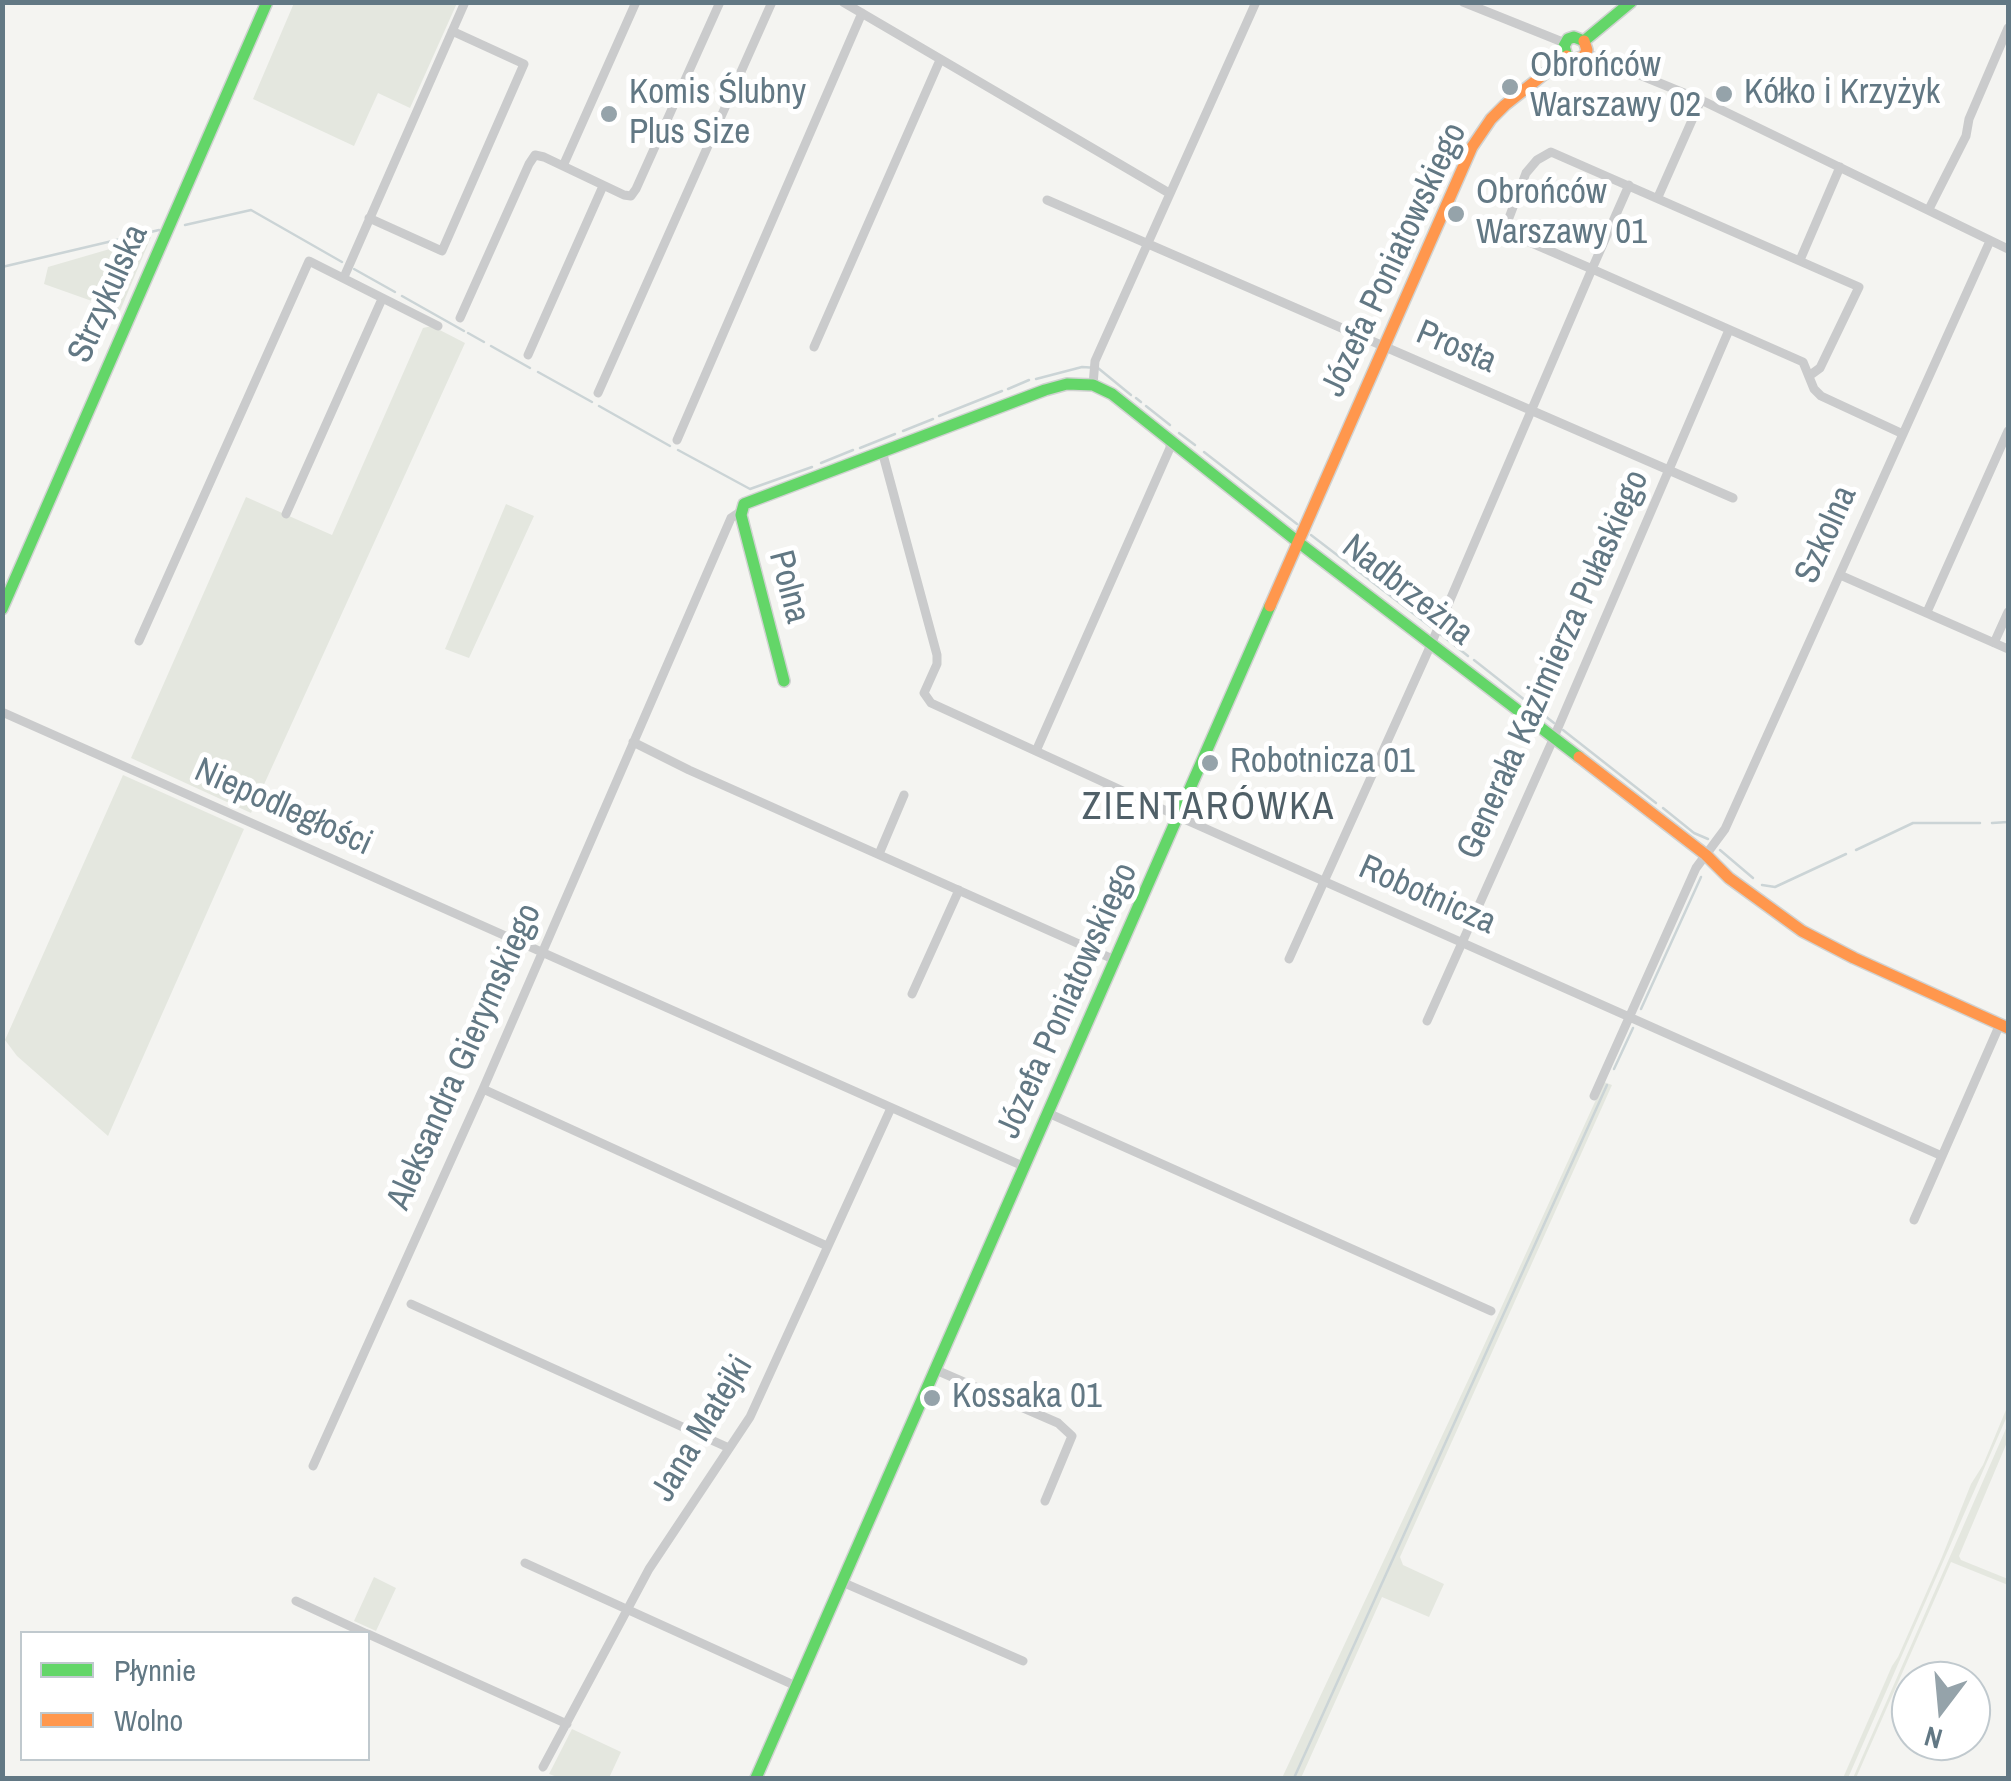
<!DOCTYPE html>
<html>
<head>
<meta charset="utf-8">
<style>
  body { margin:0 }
  #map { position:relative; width:2011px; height:1781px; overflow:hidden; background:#f4f4f1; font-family:"Archivo Narrow",sans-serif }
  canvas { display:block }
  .frame { position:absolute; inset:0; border:5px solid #627884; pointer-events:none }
  .legend { position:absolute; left:20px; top:1631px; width:350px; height:130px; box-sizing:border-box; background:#fff; border:2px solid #c0c9ce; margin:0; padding:12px 18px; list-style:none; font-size:30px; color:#627884 }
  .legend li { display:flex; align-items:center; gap:20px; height:50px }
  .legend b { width:50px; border:2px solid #c0c9ce }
  .north { position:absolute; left:1891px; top:1661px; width:100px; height:100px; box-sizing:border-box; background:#fff; border:2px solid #c0c9ce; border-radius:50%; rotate:196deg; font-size:28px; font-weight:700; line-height:40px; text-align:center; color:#627884 }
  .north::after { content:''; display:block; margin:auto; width:35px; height:45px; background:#95a3aa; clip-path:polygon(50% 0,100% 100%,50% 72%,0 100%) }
</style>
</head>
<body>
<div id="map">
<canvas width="2011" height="1781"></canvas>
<div class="frame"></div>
<ul class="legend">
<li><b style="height:12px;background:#63d668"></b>Płynnie</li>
<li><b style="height:12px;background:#ff974d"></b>Wolno</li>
</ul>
<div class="north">N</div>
</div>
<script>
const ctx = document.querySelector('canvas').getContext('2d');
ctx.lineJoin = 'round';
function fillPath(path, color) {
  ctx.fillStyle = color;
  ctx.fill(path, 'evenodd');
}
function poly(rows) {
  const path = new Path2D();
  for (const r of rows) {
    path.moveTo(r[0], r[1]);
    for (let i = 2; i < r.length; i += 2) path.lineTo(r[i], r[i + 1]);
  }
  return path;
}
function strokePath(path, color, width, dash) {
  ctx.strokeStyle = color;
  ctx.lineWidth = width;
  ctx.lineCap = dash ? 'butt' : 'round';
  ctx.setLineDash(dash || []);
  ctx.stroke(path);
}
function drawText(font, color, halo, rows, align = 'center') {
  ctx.font = font + ' "Archivo Narrow",sans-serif';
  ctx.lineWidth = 10;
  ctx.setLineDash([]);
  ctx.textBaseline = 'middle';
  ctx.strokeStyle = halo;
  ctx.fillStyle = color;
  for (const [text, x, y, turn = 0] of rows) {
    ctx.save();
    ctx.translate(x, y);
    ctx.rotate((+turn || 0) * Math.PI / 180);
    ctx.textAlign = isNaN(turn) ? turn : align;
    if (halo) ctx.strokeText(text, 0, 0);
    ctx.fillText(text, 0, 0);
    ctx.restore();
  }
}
fillPath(poly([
  [294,3,294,2,457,3,410,108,378,93,354,146,253,99],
  [151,237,120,311,44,284,48,267],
  [432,326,465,343,251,813,131,758,246,497,332,535,423,328],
  [506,504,534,516,469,658,445,649],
  [123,775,244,829,108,1136,17,1056,5,1040],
  [1604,1082,1612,1085,1400,1557,1403,1565,1444,1584,1429,1617,1382,1597,1301,1778,1282,1778,1471,1374],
  [2008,1405,2008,1414,1848,1778,1843,1778,1892,1666,1898,1657,1942,1557,1971,1484,1983,1465],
  [2008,1424,2008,1440,1959,1556,1961,1560,2008,1579,2008,1585,1951,1562,1856,1778,1853,1778],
  [374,1577,396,1588,376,1631,354,1621],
  [572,1729,621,1752,609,1778,560,1778,549,1774]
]), '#e4e7df');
strokePath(poly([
  [185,225,251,210,342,262],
  [2,267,159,230],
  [354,269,395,292],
  [402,296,464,331],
  [468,333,484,342],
  [491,346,530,368],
  [538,372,592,402],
  [1036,379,1082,367,1098,368,1131,395],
  [1008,389,1029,380],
  [1136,398,1141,402],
  [599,406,670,446],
  [1146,406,1170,425],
  [939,416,1002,391],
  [903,431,933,419],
  [1179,433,1195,445],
  [860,448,895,434],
  [678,450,750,489,812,467],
  [1204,452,1297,524],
  [821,463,853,450],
  [1311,535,1431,627],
  [1439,633,1468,656],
  [1474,660,1554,723],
  [1563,730,1656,803],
  [1663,808,1694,833,1708,839],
  [1992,823,2008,822],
  [1720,850,1753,878],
  [1856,850,1913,823,1980,823],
  [1762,885,1775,887,1846,854],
  [1641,1009,1701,877],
  [1614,1069,1633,1028],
  [1294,1778,1607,1085]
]), '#cbd4d6', 2.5);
const fast = poly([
  [1584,41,1631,2],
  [1567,56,1564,46,1568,39,1574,37,1584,41],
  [2,609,267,2],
  [784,681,741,515,744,504,1045,390,1067,384,1093,385,1112,394,1298,542,1579,757],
  [756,1778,1270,606]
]);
const slow = poly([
  [1567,56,1573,60,1584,56,1587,50,1584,41],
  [1270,606,1472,147,1491,119,1505,105,1567,56],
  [1579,757,1706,855,1729,878,1802,931,1854,958,2008,1028]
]);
strokePath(fast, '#d0d2d1', 14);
strokePath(slow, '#d0d2d1', 14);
strokePath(poly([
  [843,2,1169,193],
  [1463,2,1565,43],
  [1586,53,1701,100,2008,249],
  [563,166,636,2],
  [1629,185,1592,269,1803,362,1814,389,1821,396,1903,434],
  [1658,197,1701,100],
  [1047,200,1733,498],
  [1929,209,1966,136,1969,119,2008,28],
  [369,218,442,251,524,64,452,31],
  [1800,260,1840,167],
  [344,277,465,2],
  [460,318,529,164,535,155,544,157,624,195,631,196,636,189,720,2],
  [814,347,940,60],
  [528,355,603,186],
  [1093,385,1095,361,1256,2],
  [598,393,772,2],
  [677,440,862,13],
  [882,451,937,655,937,664,924,693,931,703,1184,819,1942,1156],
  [286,514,382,299],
  [1840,575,2008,649],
  [1927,612,2008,431],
  [139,641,309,261,438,326],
  [1994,643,2008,612],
  [2,712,1025,1167],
  [633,742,689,770,1115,960],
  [1036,751,1170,448,1170,441],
  [879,854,904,795],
  [1289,959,1429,649,1592,269,1504,231,1526,173,1537,160,1551,152,1859,287,1820,368,1809,376],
  [912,994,959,890],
  [1427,1021,1551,744,1729,330],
  [483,1089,827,1246],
  [1594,1096,1696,868,1725,829,1990,241],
  [1048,1113,1491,1311],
  [1914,1220,2000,1024],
  [411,1304,729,1448],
  [936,1370,1058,1423,1072,1436,1045,1501],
  [313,1466,483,1089,731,518,740,512],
  [525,1563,796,1686],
  [842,1582,1023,1661],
  [296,1601,367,1634],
  [368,1634,567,1724],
  [543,1767,649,1569,750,1417,891,1108]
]), '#cacbcc', 9);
strokePath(fast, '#63d668', 11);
strokePath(slow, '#ff974d', 11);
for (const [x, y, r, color] of [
  [1510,87,10,"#95a3aa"],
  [1724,94,10,"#95a3aa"],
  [609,114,10,"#95a3aa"],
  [1456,214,10,"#95a3aa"],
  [1210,763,10,"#95a3aa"],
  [932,1398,10,"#95a3aa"]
]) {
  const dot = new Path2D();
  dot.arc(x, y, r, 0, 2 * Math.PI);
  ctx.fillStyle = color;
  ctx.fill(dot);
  strokePath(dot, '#fff', 4);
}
drawText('35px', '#627884', '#fff', [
  ["Obrońców",1530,67],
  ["Warszawy 02",1530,107],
  ["Komis Ślubny",629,94],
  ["Plus Size",629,134],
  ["Kółko i Krzyżyk",1744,94],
  ["Obrońców",1476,194],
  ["Warszawy 01",1476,234],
  ["Robotnicza 01",1230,763],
  ["Kossaka 01",952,1398]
], 'left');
drawText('35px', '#627884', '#fff', [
  ["Józefa Poniatowskiego",1395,260,-65],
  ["Strzykulska",109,294,-66],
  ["Prosta",1456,348,23],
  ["Szkolna",1827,535,-66],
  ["Polna",788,587,75],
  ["Nadbrzeżna",1407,591,38],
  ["Generała Kazimierza Pułaskiego",1554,665,-66],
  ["Niepodległości",283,808,24],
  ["Robotnicza",1427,896,24],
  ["Józefa Poniatowskiego",1068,1001,-66],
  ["Aleksandra Gierymskiego",465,1057,-66],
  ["Jana Matejki",703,1429,-59]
]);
ctx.letterSpacing = '2.5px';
drawText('38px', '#506068', '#fff', [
  ["ZIENTARÓWKA",1209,809]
]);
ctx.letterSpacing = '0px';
</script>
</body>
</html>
